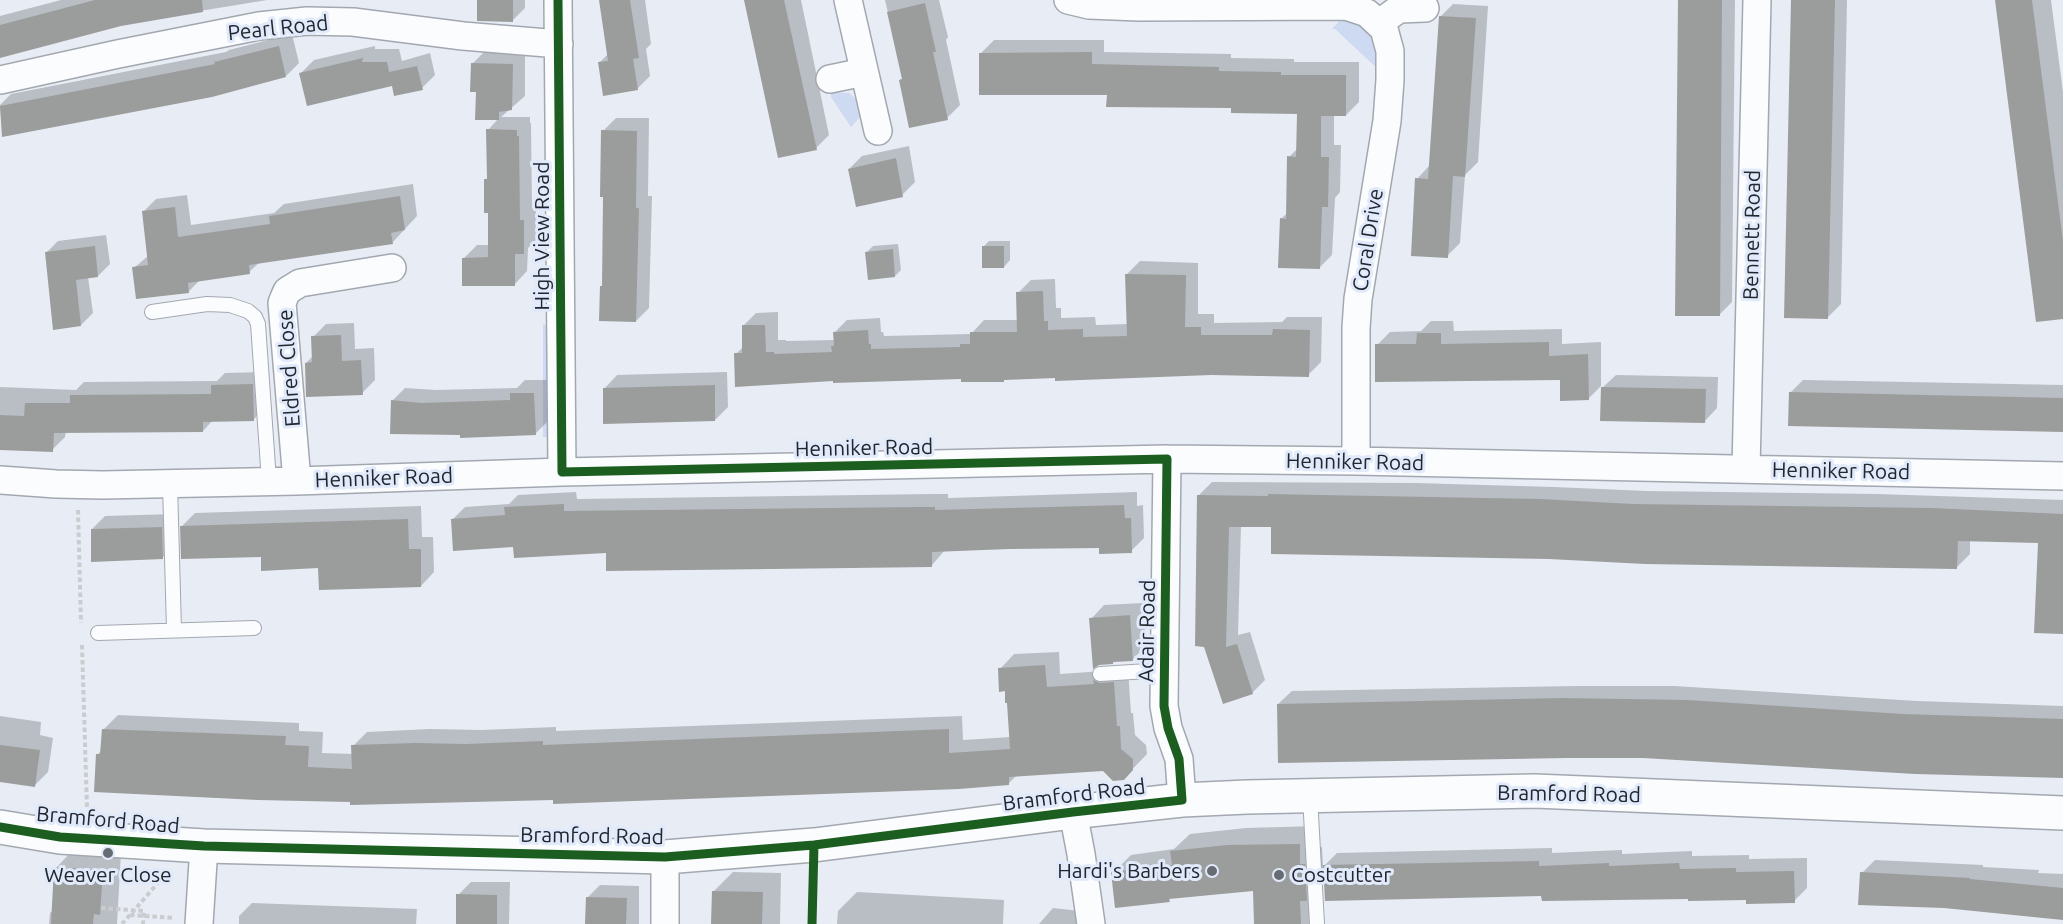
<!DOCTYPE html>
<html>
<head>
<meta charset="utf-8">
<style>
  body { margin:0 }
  canvas { display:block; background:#e7ecf5 }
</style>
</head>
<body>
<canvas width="2063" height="924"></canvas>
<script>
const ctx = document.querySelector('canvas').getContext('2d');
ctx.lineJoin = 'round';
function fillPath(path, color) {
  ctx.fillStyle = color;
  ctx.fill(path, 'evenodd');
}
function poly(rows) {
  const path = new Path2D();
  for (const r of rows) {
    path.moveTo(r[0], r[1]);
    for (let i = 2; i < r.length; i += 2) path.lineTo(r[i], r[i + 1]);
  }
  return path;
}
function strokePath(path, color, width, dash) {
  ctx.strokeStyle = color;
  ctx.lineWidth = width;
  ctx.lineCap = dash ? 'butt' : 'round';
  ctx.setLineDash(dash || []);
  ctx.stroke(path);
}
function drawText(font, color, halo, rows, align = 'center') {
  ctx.font = font + ' Ubuntu,sans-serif';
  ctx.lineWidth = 6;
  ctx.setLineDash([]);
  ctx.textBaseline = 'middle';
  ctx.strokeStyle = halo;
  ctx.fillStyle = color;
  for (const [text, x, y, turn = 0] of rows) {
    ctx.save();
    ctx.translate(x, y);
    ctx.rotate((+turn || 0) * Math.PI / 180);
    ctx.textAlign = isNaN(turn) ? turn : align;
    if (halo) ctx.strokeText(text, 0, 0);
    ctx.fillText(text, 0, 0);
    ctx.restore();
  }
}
fillPath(poly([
  [1343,17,1355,21,1372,35,1378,47,1379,70,1335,29,1332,29],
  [831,92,849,93,858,101,863,114,851,127,831,97],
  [543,324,549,326,550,437,543,437]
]), '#ced9f2');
fillPath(poly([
  [61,0,267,0,121,24,0,56,0,16],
  [478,0,525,0,525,8,512,21],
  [600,0,645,0,651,44,646,49,650,76,637,89,599,63,609,53],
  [746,0,801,0,829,135,816,148],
  [885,0,939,0,948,37,946,40,960,105,947,118,900,80,903,78],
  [1680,0,1735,0,1732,302,1719,315],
  [1792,0,1847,0,1841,304,1828,317],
  [1997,0,2051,0,2063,92,2063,318],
  [1453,4,1488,6,1478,162,1465,175,1460,243,1447,256,1417,179,1430,165,1440,17],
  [292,34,299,63,286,76,3,136,0,105,11,94,226,52,229,50],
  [994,40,1104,40,1104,52,1231,54,1231,58,1294,59,1294,62,1359,62,1359,102,1346,115,1334,115,1334,145,1341,145,1340,192,1335,198,1332,255,1319,268,1281,219,1287,213,1289,157,1298,148,1298,112,1108,93,981,53],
  [375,46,375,49,399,49,402,61,430,53,435,75,422,88,301,73,314,60],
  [485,51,525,51,525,96,501,117,530,117,530,123,531,123,532,208,536,208,536,240,528,248,527,271,514,285,464,258,477,245,489,245,489,211,486,180,489,177,488,130,498,119,477,90,472,64],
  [616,118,649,118,648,196,652,196,649,308,636,321,604,284,603,131],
  [909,146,915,182,902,195,849,169,862,156],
  [413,184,417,216,392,243,260,262,249,272,200,280,189,291,134,268,149,255,143,212,156,199,187,195,191,225,274,213,284,204],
  [106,235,110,264,98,276,88,277,93,313,81,325,46,253,58,241],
  [989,241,1010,241,1010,260,1004,267,983,247],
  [898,244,901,270,895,276,867,252,873,246],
  [1140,261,1198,263,1198,314,1214,314,1214,323,1282,322,1287,317,1322,317,1321,362,1308,375,1211,374,1006,378,1003,381,736,354,744,346,743,326,756,313,778,312,778,340,786,340,786,341,835,340,834,333,847,320,880,318,881,332,883,332,884,336,971,334,984,320,1018,320,1018,293,1031,280,1055,279,1056,308,1061,308,1061,318,1095,317,1096,325,1129,324,1127,274],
  [1431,321,1453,321,1454,331,1562,329,1562,344,1601,342,1601,386,1588,399,1561,379,1377,381,1377,345,1390,332,1421,331],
  [354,323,355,349,374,348,375,380,362,393,306,363,313,356,313,337,326,324],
  [266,372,266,407,253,420,213,420,203,431,66,431,65,437,52,450,0,448,0,387,76,390,84,382,217,381,225,373],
  [727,372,728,407,715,420,604,389,617,375],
  [1616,375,1718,377,1717,408,1704,422,1602,388],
  [525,380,547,380,548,421,535,434,461,433,392,401,405,388,436,390,517,388],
  [1803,380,2063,385,2063,430,1790,393],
  [1212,482,1415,483,1554,487,1647,491,1876,494,2063,500,2063,633,2040,541,1970,540,1970,554,1957,567,1241,525,1238,635,1250,632,1265,680,1252,693,1224,702,1199,495],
  [576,492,577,499,933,494,948,494,948,498,1137,492,1137,506,1143,505,1144,538,1131,551,1100,546,945,550,932,565,515,546,452,520,465,507,509,504,518,495],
  [421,506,422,537,433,537,434,572,421,586,320,567,182,526,195,513],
  [175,514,176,544,162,558,92,529,105,516],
  [1143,603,1146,646,1133,659,1115,660,1113,663,1091,619,1104,605],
  [1059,652,1060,674,1104,671,1109,667,1115,669,1128,669,1131,713,1133,713,1135,735,1146,745,1147,754,1123,779,1104,770,1017,775,1008,784,555,799,351,800,97,755,102,750,103,730,118,715,299,723,299,731,323,732,322,753,353,754,353,746,367,732,430,729,481,730,556,727,556,731,962,716,963,740,1011,737,1006,690,1000,669,1014,654],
  [1576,686,1674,686,1917,701,2063,706,2063,777,1643,757,1278,704,1292,691],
  [0,716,41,722,40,735,53,738,48,772,35,785,0,780],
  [1317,826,1318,847,1322,847,1323,867,1337,853,1552,848,1552,853,1622,850,1622,854,1692,851,1692,856,1749,855,1749,859,1807,858,1807,888,1794,901,1325,881,1318,888,1319,924,1256,924,1255,889,1172,897,1169,900,1113,873,1131,855,1174,849,1190,834,1246,828],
  [74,849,121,852,117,924,49,924,50,913,53,910,56,868],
  [1875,860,1983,865,1983,867,2039,870,2038,873,2063,874,2063,918,1862,873],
  [733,872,781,873,780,924,712,924,713,892],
  [471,882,510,882,509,924,457,924,458,895],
  [600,885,639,886,639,924,587,924,587,898],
  [857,892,1004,900,1003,924,837,924,838,911],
  [252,903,417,909,416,924,239,924,239,916],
  [1053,908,1080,911,1078,924,1039,924]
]), '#0003');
fillPath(poly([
  [95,0,202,0,203,12,121,26,0,58,0,25],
  [477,0,513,0,513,22,477,21],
  [599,0,630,0,639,58,633,59,638,90,603,96,598,62,608,61],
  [744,0,784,0,817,150,778,158],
  [1678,0,1722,0,1720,316,1675,316],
  [1791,0,1835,0,1828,319,1784,318],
  [1995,0,2032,0,2063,241,2063,319,2036,322],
  [925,3,936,52,933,52,948,120,909,128,899,80,902,79,887,12],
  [1439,16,1476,18,1465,177,1453,176,1448,258,1411,256,1415,178,1428,179],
  [279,46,286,77,212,97,2,137,0,106,215,64,214,62],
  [1092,52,1092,64,1219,67,1219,71,1281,72,1281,75,1346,75,1346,116,1321,116,1321,157,1329,157,1328,207,1322,207,1320,269,1278,268,1280,218,1286,219,1287,156,1296,157,1297,114,1231,113,1231,108,1106,107,1107,95,979,95,979,53],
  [363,58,362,62,387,62,391,81,389,72,417,66,423,90,394,96,392,86,307,106,299,73],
  [471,63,513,64,512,110,499,112,499,120,475,120,476,92,470,92],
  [486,129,517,130,517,136,519,136,520,220,524,220,524,254,515,254,515,286,462,286,462,258,488,257,488,213,484,213,484,179,487,179],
  [601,130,637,131,636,208,639,208,636,322,599,321,600,286,602,286,603,197,600,197],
  [896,158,903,197,856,207,848,169],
  [400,196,405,230,391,233,393,244,249,265,250,274,188,283,189,293,136,299,132,267,148,265,142,211,175,207,178,237,270,224,269,216],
  [95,246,98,277,76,280,81,326,53,330,45,252],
  [982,246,1004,246,1004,268,982,268],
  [893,249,895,277,868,280,865,252],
  [1125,274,1186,275,1185,327,1201,327,1201,335,1272,335,1273,329,1310,330,1309,377,1211,375,1055,381,1055,378,1004,380,1004,382,961,382,961,379,833,383,833,381,735,387,734,353,742,353,742,325,765,325,766,352,774,352,774,354,832,352,831,346,834,346,833,332,868,330,869,344,871,344,871,349,960,347,960,344,970,344,970,332,1017,332,1016,292,1043,291,1044,321,1048,321,1048,330,1083,329,1083,337,1127,336],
  [1417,333,1441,333,1441,344,1549,342,1549,356,1588,354,1589,400,1560,401,1560,380,1375,382,1375,344,1416,344],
  [341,335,342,361,361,360,363,395,306,397,305,363,312,362,311,336],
  [253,384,254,421,203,422,203,432,54,433,53,452,0,450,0,415,24,416,25,403,70,403,70,395,211,394,211,385],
  [715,385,715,421,603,424,603,388],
  [1601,387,1706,389,1705,423,1600,421],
  [1789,392,2063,398,2063,432,1788,426],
  [510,393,534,393,536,435,460,438,460,435,390,434,391,400,421,403,510,400],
  [1268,494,1540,499,1633,504,1932,508,2063,514,2063,634,2034,633,2038,543,1958,541,1957,569,1645,564,1549,559,1271,554,1271,527,1229,527,1226,647,1237,644,1253,694,1223,704,1204,647,1195,646,1197,495,1268,496],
  [564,504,564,511,919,507,935,507,935,510,1124,505,1125,518,1131,518,1132,553,1099,554,1099,548,1009,549,932,552,932,567,606,571,606,553,514,558,513,547,453,551,451,519,505,515,504,507],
  [408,519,409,549,421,549,421,587,319,590,318,568,261,571,261,557,181,559,180,526],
  [162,527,163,559,91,562,91,529],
  [1130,615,1133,661,1113,662,1113,664,1099,665,1093,669,1089,618],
  [1045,665,1047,687,1094,684,1093,680,1100,683,1114,682,1117,726,1120,726,1121,749,1133,759,1133,770,1124,780,1113,781,1103,771,1009,777,1009,785,959,789,553,804,553,800,350,805,350,802,258,800,94,792,96,754,100,754,102,729,286,736,285,745,309,746,308,767,352,769,351,745,415,743,466,744,543,741,543,745,949,729,949,753,1010,749,1007,703,1005,703,1005,691,999,692,998,668],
  [1562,698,1688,700,1903,714,2063,719,2063,778,1915,774,1643,758,1567,758,1278,763,1277,704],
  [0,745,40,750,35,787,0,782],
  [1300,844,1300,864,1305,864,1307,901,1300,901,1301,924,1254,924,1253,891,1169,899,1170,902,1115,908,1111,872,1172,865,1170,851,1227,845],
  [1539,861,1539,866,1609,863,1609,866,1679,863,1680,869,1736,868,1736,872,1794,871,1795,903,1746,904,1746,900,1688,901,1688,899,1542,901,1541,896,1325,901,1323,865],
  [54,867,103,870,100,915,94,914,93,924,51,924],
  [1860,872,1970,878,1970,879,2063,888,2063,920,1944,908,1858,905],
  [712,891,763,892,762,924,711,924],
  [456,894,497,895,497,924,456,924],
  [586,897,627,898,626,924,585,924]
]), '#9b9d9c');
const service = poly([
  [152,312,207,304,230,305,248,311,255,317,258,324,269,481],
  [170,484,174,630],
  [98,633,254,628],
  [1100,674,1164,670],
  [1310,796,1317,924]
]);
const minor = poly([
  [558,0,562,472],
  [848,0,878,131],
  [1068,0,1089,5,1139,7,1346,6,1367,13,1384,29,1390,51,1390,80,1387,121,1358,299,1356,328,1356,461],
  [1379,23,1399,9,1425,8],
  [830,79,864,72],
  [0,80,118,54,259,26,307,21,353,22,463,36,559,44],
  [1167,459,1164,706,1168,728,1179,759,1182,800],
  [1746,469,1757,0],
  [0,480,56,484,103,485,297,481,562,472,1167,459,1356,461,2063,476],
  [297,481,282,303,284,298,287,291,300,283,392,268],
  [1073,812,1081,854,1091,924],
  [665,857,665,924],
  [199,924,204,846]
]);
const secondary = poly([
  [0,827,60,837,204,846,665,857,814,845,1073,812,1182,800,1247,797,1535,791,2063,813]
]);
strokePath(service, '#a3a8b0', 16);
strokePath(minor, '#a3a8b0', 30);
strokePath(secondary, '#a3a8b0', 36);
strokePath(poly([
  [78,510,81,623],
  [82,645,87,809],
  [101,908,144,911,143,924],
  [130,915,174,918],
  [122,924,165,875]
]), '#cbcccf', 4, [4.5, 3]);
strokePath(service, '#fbfcfe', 14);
strokePath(minor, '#fbfcfe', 27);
strokePath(secondary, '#fbfcfe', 33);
strokePath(poly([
  [0,827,60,837,204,846,665,857,814,845,1073,812,1182,800,1179,759,1168,728,1164,706,1167,459,562,472,558,0],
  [812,924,814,845]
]), '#1b5e20', 9);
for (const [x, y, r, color] of [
  [108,853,6,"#676b74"],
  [1212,871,6,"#676b74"],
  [1279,875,6,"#676b74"]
]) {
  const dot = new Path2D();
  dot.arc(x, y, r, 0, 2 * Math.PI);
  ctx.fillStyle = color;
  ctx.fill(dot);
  strokePath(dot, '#e1eafb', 2);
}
drawText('21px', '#22262e', '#e1eafb', [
  ["Pearl Road",278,28,-6],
  ["Bennett Road",1752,235,-89],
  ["High View Road",542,236,-90],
  ["Coral Drive",1368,240,-81],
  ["Eldred Close",289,368,-94],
  ["Henniker Road",864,448,-1],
  ["Henniker Road",1355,462,1],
  ["Henniker Road",1841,471,1],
  ["Henniker Road",384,478,-2],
  ["Adair Road",1147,631,-89],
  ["Bramford Road",1569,794,1],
  ["Bramford Road",1074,795,-7],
  ["Bramford Road",108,820,5],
  ["Bramford Road",592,836,1]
]);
drawText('21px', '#22262e', '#e1eafb', [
  ["Hardi's Barbers",1200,871],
  ["Weaver Close",108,875,"center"],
  ["Costcutter",1291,875,"left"]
], 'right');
</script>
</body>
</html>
